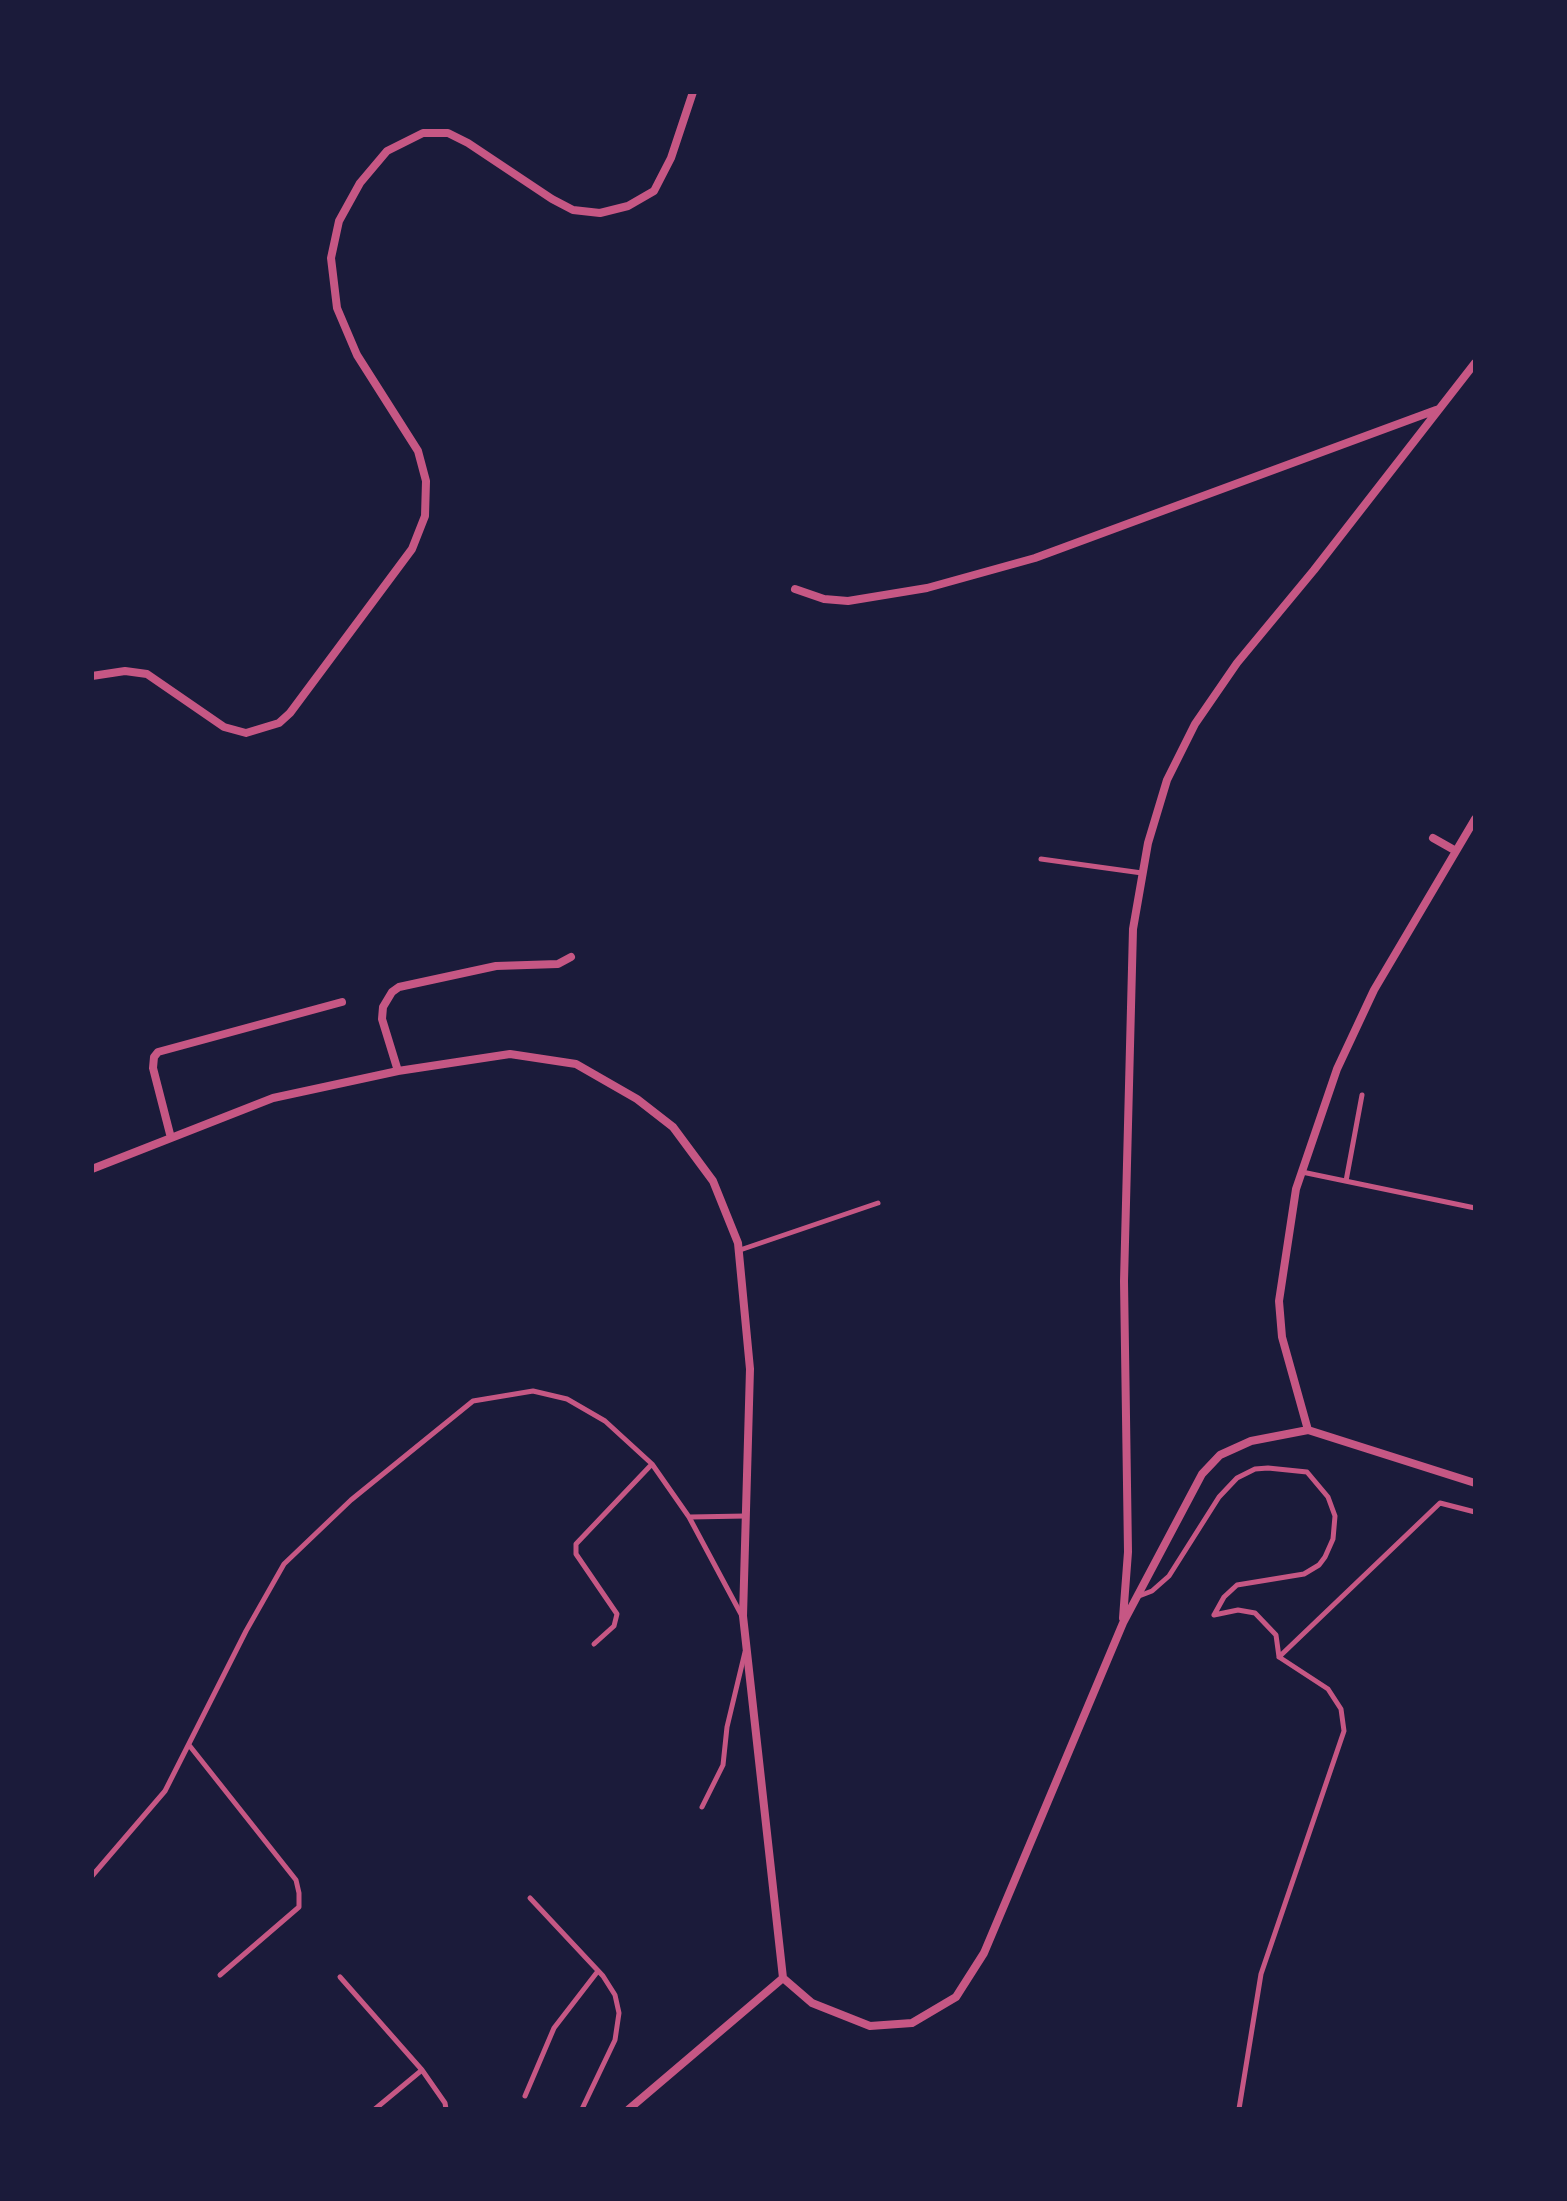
<!DOCTYPE html>
<html>
<head>
<meta charset="utf-8">
<style>
  body { margin:0 }
  #map { position:relative; width:1567px; height:2201px; overflow:hidden; background:#1b1b3a; font-family:"Titillium Web",sans-serif }
  canvas { display:block }
  .frame { position:absolute; inset:0; border:94px solid #1b1b3a; pointer-events:none }
</style>
</head>
<body>
<div id="map">
<canvas width="1567" height="2201"></canvas>
<div class="frame"></div>
</div>
<script>
const ctx = document.querySelector('canvas').getContext('2d');
ctx.lineJoin = 'round';
function poly(rows) {
  const path = new Path2D();
  for (const r of rows) {
    path.moveTo(r[0], r[1]);
    for (let i = 2; i < r.length; i += 2) path.lineTo(r[i], r[i + 1]);
  }
  return path;
}
function strokePath(path, color, width, dash) {
  ctx.strokeStyle = color;
  ctx.lineWidth = width;
  ctx.lineCap = dash ? 'butt' : 'round';
  ctx.setLineDash(dash || []);
  ctx.stroke(path);
}
strokePath(poly([
  [1041,859,1142,873],
  [1302,1172,1475,1208],
  [1346,1181,1362,1095],
  [740,1250,878,1203],
  [690,1517,746,1516],
  [1139,1596,1152,1591,1169,1576,1219,1497,1237,1478,1255,1469,1268,1468,1307,1472,1328,1497,1335,1516,1333,1539,1325,1557,1319,1565,1304,1574,1237,1585,1224,1597,1214,1615],
  [1214,1615,1238,1610,1255,1613,1276,1635,1279,1657],
  [594,1644,614,1626,617,1614,576,1554,576,1544,652,1464],
  [1279,1657,1440,1503,1475,1512],
  [189,1745,296,1880,299,1893,299,1907,220,1975],
  [702,1807,723,1765,727,1727,745,1652],
  [92,1876,165,1791,246,1631,284,1564,351,1500,473,1401,533,1391,567,1399,605,1421,652,1464,689,1517,742,1616],
  [530,1898,603,1976,615,1995,619,2013,615,2040,582,2109],
  [340,1977,422,2070,445,2103,446,2109],
  [525,2096,554,2028,598,1971],
  [375,2109,422,2070],
  [1239,2109,1261,1974,1344,1731,1341,1709,1328,1689,1279,1657]
]), '#c65784', 5);
strokePath(poly([
  [795,589,824,599,848,601,927,588,1035,558,1436,410],
  [92,676,125,671,147,674,224,727,246,733,279,723,290,713,412,549,425,516,426,481,418,451,357,355,337,308,331,258,339,221,360,183,387,151,423,133,448,133,468,143,552,199,573,210,600,213,628,206,654,191,671,158,693,92],
  [1433,838,1456,851],
  [398,1071,382,1019,383,1007,392,992,399,987,496,966,558,964,571,957],
  [171,1138,153,1068,154,1057,158,1052,342,1002],
  [92,1169,273,1098,398,1071,510,1054,576,1064,637,1099,673,1127,713,1181,738,1243,750,1369,743,1616,783,1978,812,2003,870,2026,912,2023,956,1997,984,1953,1123,1623,1202,1474,1220,1455,1251,1441,1308,1430,1475,1483],
  [1308,1430,1282,1337,1279,1301,1296,1189,1337,1069,1374,990,1475,819],
  [1123,1618,1128,1552,1124,1281,1133,929,1148,843,1167,780,1195,724,1237,663,1314,570,1475,363],
  [629,2109,783,1978]
]), '#c65784', 8);
</script>
</body>
</html>
